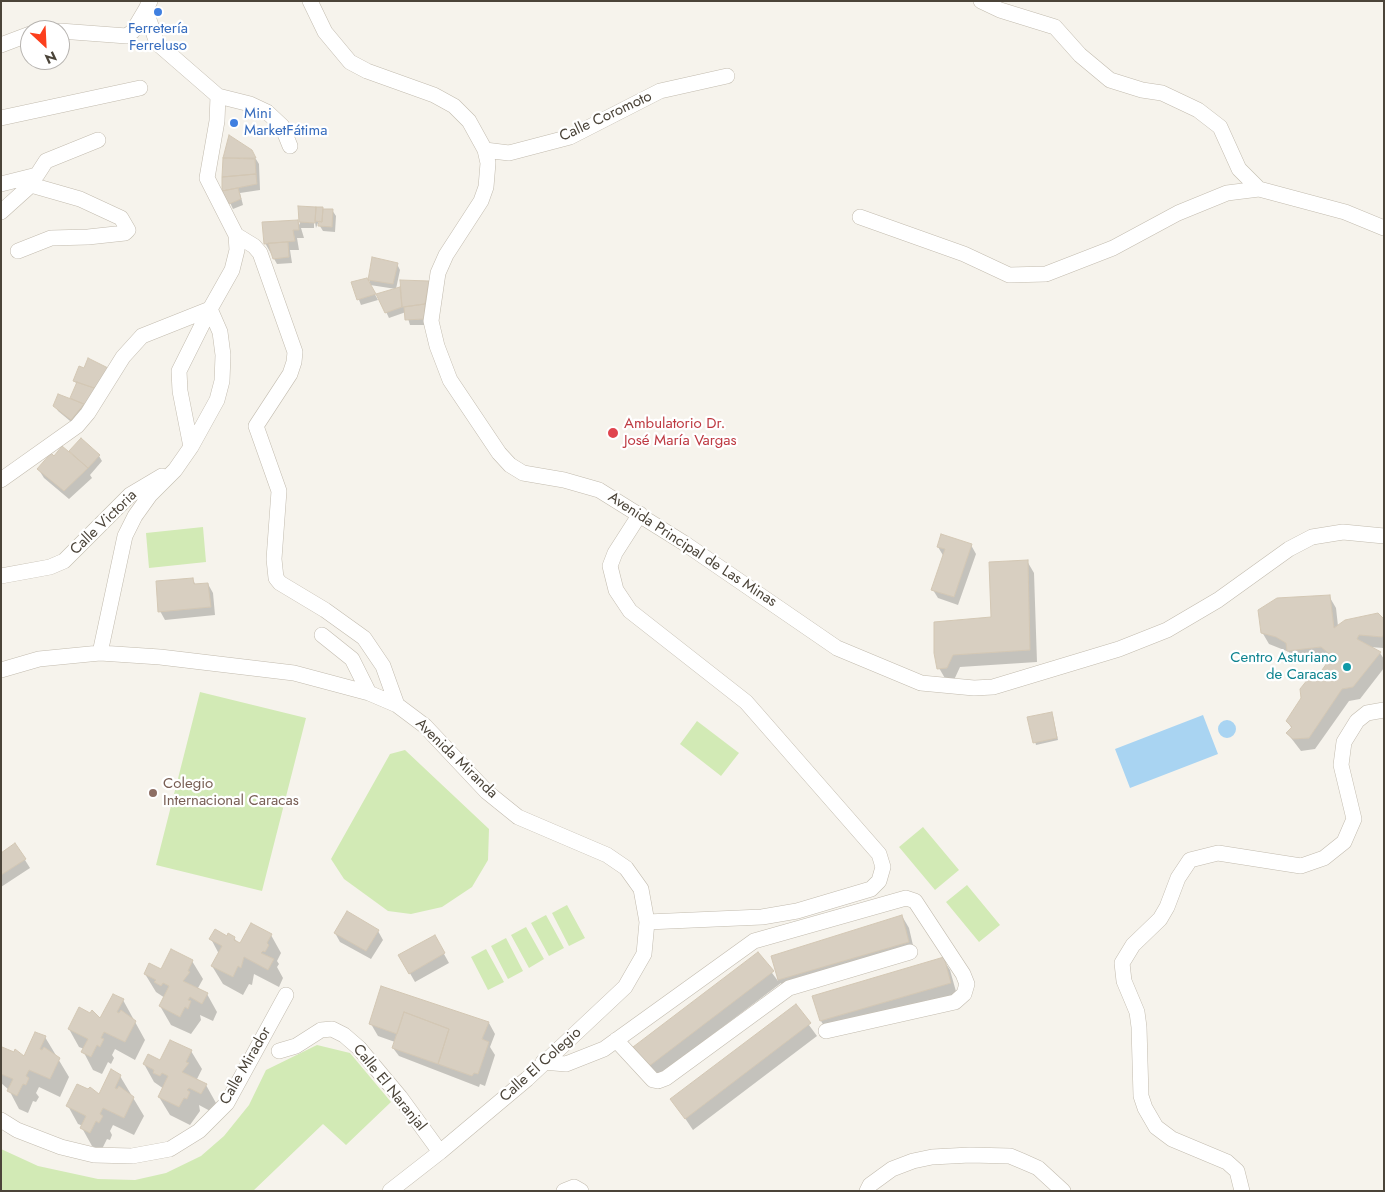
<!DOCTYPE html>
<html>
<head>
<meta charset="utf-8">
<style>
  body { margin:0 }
  #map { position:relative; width:1385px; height:1192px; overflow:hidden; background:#f6f3ec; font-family:Jost,sans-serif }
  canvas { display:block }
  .frame { position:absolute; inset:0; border:2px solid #4b4439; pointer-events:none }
  .north { position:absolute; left:20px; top:20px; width:50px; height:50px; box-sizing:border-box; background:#fff; border:1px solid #b7b4b0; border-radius:50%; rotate:155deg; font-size:14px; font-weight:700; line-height:20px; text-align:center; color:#4b4439 }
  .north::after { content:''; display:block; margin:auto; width:18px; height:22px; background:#fc3f1d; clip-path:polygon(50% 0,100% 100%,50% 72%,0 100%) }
</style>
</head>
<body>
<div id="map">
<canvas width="1385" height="1192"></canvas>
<div class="frame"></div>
<div class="north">N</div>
</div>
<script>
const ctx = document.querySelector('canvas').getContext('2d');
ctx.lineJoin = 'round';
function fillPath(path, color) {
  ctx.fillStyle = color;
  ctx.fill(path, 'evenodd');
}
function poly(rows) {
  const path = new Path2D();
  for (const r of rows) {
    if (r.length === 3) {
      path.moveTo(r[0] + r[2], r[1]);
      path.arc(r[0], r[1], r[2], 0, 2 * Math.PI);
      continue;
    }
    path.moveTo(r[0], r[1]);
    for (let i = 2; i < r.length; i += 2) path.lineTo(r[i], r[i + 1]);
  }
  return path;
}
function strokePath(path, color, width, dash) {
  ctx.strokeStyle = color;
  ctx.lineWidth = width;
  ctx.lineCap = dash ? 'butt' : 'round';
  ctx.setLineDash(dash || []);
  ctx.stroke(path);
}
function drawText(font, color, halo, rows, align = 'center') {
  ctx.font = font + ' Jost,sans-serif';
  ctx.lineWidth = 4.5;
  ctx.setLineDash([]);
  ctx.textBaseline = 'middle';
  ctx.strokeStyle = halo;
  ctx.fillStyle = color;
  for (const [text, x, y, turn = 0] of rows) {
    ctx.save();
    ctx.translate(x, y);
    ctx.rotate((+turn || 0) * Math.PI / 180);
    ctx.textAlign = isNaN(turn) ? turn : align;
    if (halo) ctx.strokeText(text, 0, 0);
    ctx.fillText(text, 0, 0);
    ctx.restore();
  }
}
fillPath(poly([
  [203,527,206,562,149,568,146,533],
  [200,692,306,718,262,891,156,865],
  [697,721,739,753,721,776,680,744],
  [405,750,489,829,488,860,472,887,442,907,411,914,388,911,344,879,331,859,390,754],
  [923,827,959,870,935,890,899,847],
  [967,885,1000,925,979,942,946,902],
  [567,905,585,938,569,946,552,913],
  [546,915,564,948,549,956,531,923],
  [526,927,544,959,529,968,511,935],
  [506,938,523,971,508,979,491,946],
  [486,949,504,982,488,990,471,957],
  [317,1045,350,1053,391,1102,346,1145,323,1124,253,1191,1,1191,1,1149,38,1166,98,1179,135,1180,166,1173,201,1156,224,1136,249,1105,266,1070]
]), '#d2eab5');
fillPath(poly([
  [1203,715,1218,754,1130,788,1115,749],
  [1227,729,9]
]), '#a9d4f2');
fillPath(poly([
  [229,137,251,151,259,164,260,190,240,193,243,205,233,209,224,190,224,158],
  [227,158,243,158,243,161,226,160],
  [300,207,332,210,336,216,335,232,323,231,318,223,316,228,314,217,314,228,301,228,304,238,297,238,299,250,290,250,292,263,277,264,265,243,298,221,300,225],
  [318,220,328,221,328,223,318,223],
  [373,259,397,264,400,270,396,289,370,285,378,300,361,305,352,282,369,284],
  [428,283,432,288,427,325,410,325,406,312,389,318,378,295],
  [85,369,107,369,75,425,58,411,55,406,70,400,77,386,75,381],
  [70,451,99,456,102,461,90,475,92,478,69,499,44,478,39,470,54,457,74,457],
  [971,545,976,554,958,605,938,598,933,590,944,557,938,547],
  [1027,561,1034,573,1037,662,960,667,954,680,946,680,939,668,992,618],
  [192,579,196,585,208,584,213,593,215,615,165,620,160,611],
  [1329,596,1336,608,1338,626,1384,621,1384,648,1369,647,1380,653,1384,659,1384,668,1360,699,1349,701,1315,749,1301,751,1288,734,1292,729,1287,721,1331,660,1328,658,1295,663,1289,652,1269,644,1262,632],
  [1053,716,1058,740,1036,745,1029,718],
  [1,854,25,860,30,868,1,887],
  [902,916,909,928,915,954,786,992,781,983,655,1078,641,1059,758,954,778,981,773,957],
  [378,931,383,940,371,959,340,942,335,933],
  [271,935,281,953,277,961,279,964,277,967,283,978,279,987,254,974,252,985,249,984,243,995,223,984,212,966,219,954,211,939,234,938,240,945],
  [434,936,449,963,415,982,400,956],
  [943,959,950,970,957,995,828,1033,821,1021,814,997],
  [192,961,203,979,198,988,207,994,217,1012,213,1021,200,1015,201,1020,191,1034,171,1025,160,1006,165,998,156,992,145,974,162,971],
  [123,1000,145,1040,135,1060,115,1049,112,1055,114,1058,111,1064,108,1062,102,1074,93,1070,83,1051,84,1049,79,1047,69,1029,101,1019],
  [795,1006,817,1036,693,1130,672,1099],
  [489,1023,495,1034,490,1047,495,1055,485,1086,480,1084,479,1087,399,1056,393,1048,395,1042,378,1036,371,1024],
  [45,1037,69,1077,60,1097,39,1087,36,1093,39,1097,36,1102,33,1101,28,1113,19,1109,9,1090,1,1083,1,1052,24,1058],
  [191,1051,202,1069,197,1079,206,1085,216,1103,212,1112,199,1105,200,1111,190,1125,170,1115,159,1097,164,1089,154,1082,144,1064,161,1062],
  [120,1076,144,1116,134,1135,113,1125,110,1131,112,1135,110,1140,107,1139,101,1151,92,1146,82,1128,83,1126,78,1124,68,1106,99,1096]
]), '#0003');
const building = poly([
  [229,135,252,150,256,158,223,158,229,135],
  [223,158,255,159,256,174,222,177,223,158],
  [256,174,257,184,222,191,222,177,256,174],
  [238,188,241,199,229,204,222,191,238,188],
  [298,206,316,207,315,223,299,222,298,206],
  [316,207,323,207,322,222,315,221,316,207],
  [323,209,333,209,332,227,318,226,319,221,322,222,323,209],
  [298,220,299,230,293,230,295,241,264,244,262,222,298,220],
  [288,242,289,257,273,259,268,243,288,242],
  [372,257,398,263,393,284,368,280,372,257],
  [367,278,376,294,357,300,351,282,367,278],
  [400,280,429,281,425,304,402,307,400,280],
  [400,287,402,307,385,313,376,294,400,287],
  [425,304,424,319,405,320,404,307,425,304],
  [88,358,108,368,100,390,73,381,79,366,84,368,88,358],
  [77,382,97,389,88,406,70,398,77,382],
  [58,394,84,404,71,420,53,406,58,394],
  [81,438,100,455,88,468,69,451,81,438],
  [62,446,88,468,64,491,37,469,51,453,54,456,62,446],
  [941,534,972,544,954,597,931,590,945,549,937,547,941,534],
  [1028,560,1030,650,953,655,947,668,937,669,934,653,934,622,991,617,989,562,1028,560],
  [193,578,194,584,208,583,211,607,158,612,156,581,193,578],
  [1330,595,1334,628,1345,620,1378,613,1384,619,1384,634,1382,637,1359,635,1357,639,1381,652,1353,687,1342,689,1309,738,1293,739,1286,733,1292,727,1286,721,1301,698,1300,689,1308,679,1317,677,1332,656,1321,647,1287,651,1286,643,1276,637,1261,633,1258,610,1277,598,1330,595],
  [1052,712,1057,738,1033,743,1027,717,1052,712],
  [15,843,26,859,1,875,1,853,15,843],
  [347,911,379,930,366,951,334,933,347,911],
  [902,915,909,942,778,980,771,956,902,915],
  [251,923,272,934,267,943,269,945,265,952,263,951,261,953,274,959,268,970,244,957,241,968,238,966,233,977,211,966,222,946,209,939,215,929,227,936,228,933,235,937,234,940,240,943,251,923],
  [435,935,445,953,409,974,398,955,435,935],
  [171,949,193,960,188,971,190,972,183,981,208,993,202,1004,190,997,188,1000,191,1001,188,1009,185,1007,180,1017,159,1006,169,986,163,983,161,986,154,982,156,980,144,974,149,963,161,969,171,949],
  [758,952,774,971,648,1067,633,1047,758,952],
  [944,957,951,983,820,1021,812,996,944,957],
  [381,986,489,1022,482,1039,489,1042,478,1074,474,1073,472,1076,438,1064,449,1029,404,1012,397,1034,369,1024,381,986],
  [113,994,124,999,117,1012,119,1013,121,1010,136,1021,125,1042,104,1032,101,1038,104,1039,100,1047,97,1045,91,1057,81,1052,88,1039,68,1029,79,1007,90,1013,92,1010,100,1018,113,994],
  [796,1004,811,1023,685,1119,670,1099,796,1004],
  [404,1012,449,1029,438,1064,392,1048,404,1012],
  [35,1032,46,1036,40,1049,42,1050,44,1047,60,1058,50,1079,29,1070,26,1076,29,1078,26,1085,23,1084,17,1096,7,1091,13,1079,1,1074,1,1049,2,1047,14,1052,15,1049,24,1056,35,1032],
  [170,1040,192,1050,186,1062,189,1063,182,1072,207,1084,201,1094,189,1088,187,1090,190,1092,187,1099,184,1098,179,1107,158,1097,168,1076,162,1073,160,1076,153,1073,154,1070,143,1064,148,1054,160,1060,170,1040],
  [111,1069,121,1075,115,1088,117,1089,119,1086,134,1097,124,1118,103,1108,100,1114,103,1116,99,1123,96,1121,90,1133,80,1128,86,1116,66,1106,77,1084,88,1089,90,1087,99,1094,111,1069]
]);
fillPath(building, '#d8cfc1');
strokePath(building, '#d3c7b4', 1);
const minor = poly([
  [310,1,325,32,350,62,367,71,434,95,454,106,469,121,485,150,488,163,486,187,481,201,446,255,438,273,431,321,437,346,450,380,499,453,510,465,523,473,564,480,599,490,684,543,837,648,921,683,974,688,993,687,1119,649,1167,630,1218,600,1289,549,1312,537,1343,532,1384,536],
  [981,1,1000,10,1055,27,1080,55,1110,80,1142,90,1162,93,1198,110,1220,127,1239,169,1259,189],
  [60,31,127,36,133,31,146,9],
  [1,45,30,34],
  [218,96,250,104,267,112,282,126,290,146],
  [1,118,140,88],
  [485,150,509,153,570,137,660,91,727,76],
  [1,184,37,175,46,161,98,140],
  [1,212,31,185,35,178],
  [860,217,964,254,1009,275,1046,274,1113,248,1178,213,1227,193,1259,189,1345,212,1384,228],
  [236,235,254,246,260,253,295,352,294,362,290,374,256,426,279,491,274,559,276,578,280,583,325,610,364,638,383,666,397,705],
  [18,251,51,238,88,237,125,233,128,230,121,218,80,199,31,185],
  [191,447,180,391,179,371,210,309],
  [1,480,77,426,88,413,123,357,142,336,210,309],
  [640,514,615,553,610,566,616,590,630,611,746,702,879,854,883,867,879,881,871,889,797,911,762,917,647,922],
  [1,576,50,567,64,561,130,495,162,476],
  [322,635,352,659,369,693],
  [100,653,125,536,135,516,150,495,175,470,191,447,217,400,222,381,223,355,220,332,210,309,232,270,237,250,236,235,207,178,217,121,218,96,157,43,147,14,146,9,150,1],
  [1,670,39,659,100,653,160,657,294,673,369,693,397,705,425,726,487,792,518,817,607,855,626,868,641,889,647,922,644,954,625,987,527,1079,440,1152,390,1191],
  [616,1040,653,1080,658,1081,666,1078,789,988,910,952],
  [279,1051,296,1046,321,1030,332,1029,344,1035,359,1048,400,1097,440,1152],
  [543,1062,566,1064,604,1049,754,941,906,898,915,901,963,974,967,984,964,994,955,1002,826,1031],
  [1,1120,17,1130,61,1147,94,1155,132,1156,170,1149,199,1131,227,1103,286,995],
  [564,1191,574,1187,581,1191],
  [867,1191,870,1185,892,1169,913,1161,932,1157,970,1155,1010,1156,1022,1161,1038,1168,1063,1191],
  [1242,1191,1237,1171,1227,1162,1172,1139,1156,1127,1145,1108,1141,1096,1139,1027,1137,1012,1124,981,1122,963,1133,945,1160,919,1167,907,1178,878,1190,860,1218,853,1301,866,1324,858,1344,842,1354,819,1341,765,1344,742,1357,721,1367,713,1384,710]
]);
strokePath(minor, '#c2bbae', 16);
strokePath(minor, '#fff', 15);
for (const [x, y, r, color] of [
  [158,12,5,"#3f7fe0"],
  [234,123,5,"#3f7fe0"],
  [613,433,6,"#e0444e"],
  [1347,667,5,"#0f9aa8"],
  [153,793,5,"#8d6e63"]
]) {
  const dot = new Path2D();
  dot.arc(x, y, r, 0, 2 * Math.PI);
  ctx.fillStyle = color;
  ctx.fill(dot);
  strokePath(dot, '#fff', 2);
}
drawText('15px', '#366cbe', '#fff', [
  ["Ferretería",158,29],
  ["Ferreluso",158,46],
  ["Mini",244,114,"left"],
  ["MarketFátima",244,131,"left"]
]);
drawText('15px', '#4b4439', '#fff', [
  ["Calle Coromoto",606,117,-25],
  ["Calle Victoria",104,523,-44],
  ["Avenida Principal de Las Minas",692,550,33],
  ["Avenida Miranda",456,759,44],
  ["Calle El Colegio",541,1065,-42],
  ["Calle Mirador",246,1066,-60],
  ["Calle El Naranjal",389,1088,51]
]);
drawText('15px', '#be3a42', '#fff', [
  ["Ambulatorio Dr.",624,424],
  ["José María Vargas",624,441]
], 'left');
drawText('15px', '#0d838f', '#fff', [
  ["Centro Asturiano",1337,658],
  ["de Caracas",1337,675]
], 'right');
drawText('15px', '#785e54', '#fff', [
  ["Colegio",163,784],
  ["Internacional Caracas",163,801]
], 'left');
</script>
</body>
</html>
